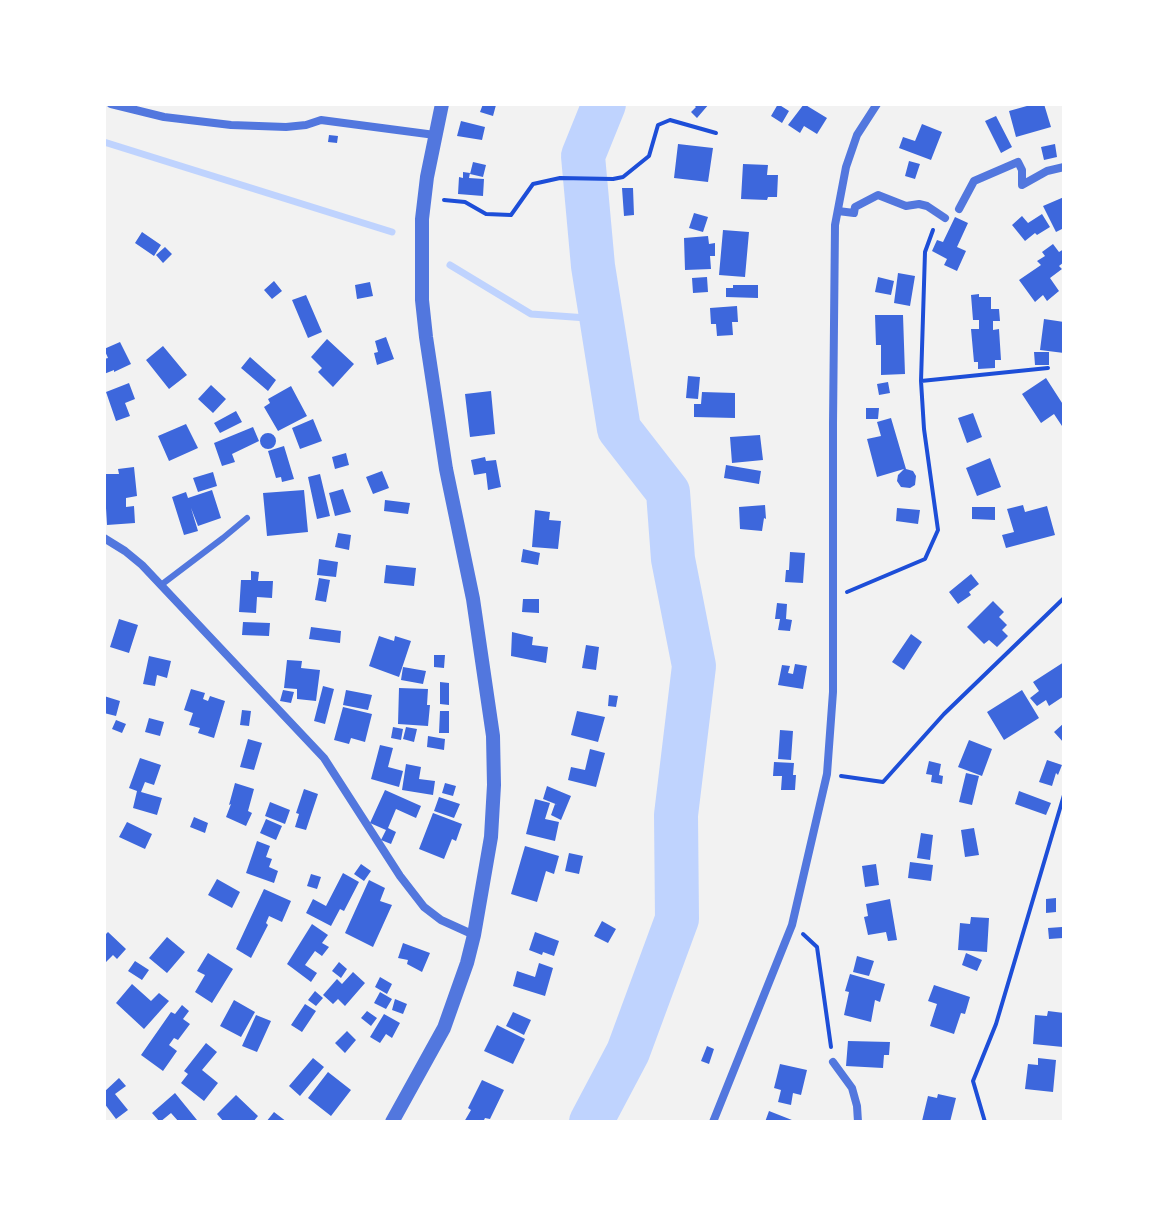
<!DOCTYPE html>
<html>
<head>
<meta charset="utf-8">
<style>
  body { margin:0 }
  #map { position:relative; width:1168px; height:1226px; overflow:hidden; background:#f2f2f2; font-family:Lato,sans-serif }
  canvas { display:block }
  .frame { position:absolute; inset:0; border:106px solid #fff; pointer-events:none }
</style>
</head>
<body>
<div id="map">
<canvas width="1168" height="1226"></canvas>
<div class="frame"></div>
</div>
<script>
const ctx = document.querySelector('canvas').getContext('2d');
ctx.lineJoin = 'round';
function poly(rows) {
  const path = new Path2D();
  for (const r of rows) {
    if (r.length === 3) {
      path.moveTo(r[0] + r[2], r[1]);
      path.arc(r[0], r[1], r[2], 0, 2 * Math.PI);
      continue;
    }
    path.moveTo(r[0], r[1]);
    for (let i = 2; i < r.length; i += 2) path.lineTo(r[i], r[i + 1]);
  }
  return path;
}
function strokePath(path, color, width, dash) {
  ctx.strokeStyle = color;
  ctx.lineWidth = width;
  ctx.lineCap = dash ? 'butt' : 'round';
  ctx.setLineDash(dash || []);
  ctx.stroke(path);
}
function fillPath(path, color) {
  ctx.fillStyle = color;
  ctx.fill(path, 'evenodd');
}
strokePath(poly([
  [104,142,392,232],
  [450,265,531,314,601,319]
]), '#bfd3fe', 7);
strokePath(poly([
  [591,1122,628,1052,677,919,676,815,694,666,673,559,668,492,619,429,593,266,583,156,604,104]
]), '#bfd3fe', 44);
fillPath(poly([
  [483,104,496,105,493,116,480,112],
  [693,104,709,104,697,118,691,112,696,107],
  [778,104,789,111,782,123,771,116],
  [804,104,827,118,817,134,804,126,800,133,788,125],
  [1034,104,1044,104,1051,127,1016,137,1009,111],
  [996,116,1012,147,1001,153,985,121],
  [461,121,485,127,482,140,457,136],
  [922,124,942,132,931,160,899,148,903,137,915,141],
  [329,135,338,136,337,143,328,142],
  [678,144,713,148,708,182,674,178],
  [1055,144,1057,157,1044,160,1041,147],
  [909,161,920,164,915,179,905,176],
  [473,162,486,165,483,177,470,174],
  [743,164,768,165,767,175,778,175,777,197,768,197,767,200,741,199],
  [463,172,470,173,469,178,484,179,483,196,458,194,459,177,463,178],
  [622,188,633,188,634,215,624,216],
  [1064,197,1064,228,1056,232,1043,206],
  [694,213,708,217,703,232,689,228],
  [1042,214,1050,227,1037,235,1035,233,1025,241,1012,225,1022,216,1028,223],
  [955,217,968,223,957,247,966,251,957,271,944,265,947,259,932,251,937,240,943,242],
  [723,230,749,232,745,277,719,275],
  [142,232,161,245,154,256,135,243],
  [708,236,709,244,715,243,715,256,710,256,711,269,685,270,684,238],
  [1053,244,1059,252,1064,249,1064,262,1059,266,1062,269,1050,278,1059,291,1047,301,1043,295,1035,302,1019,280,1041,265,1037,261,1045,256,1042,252],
  [165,247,172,254,163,263,156,255],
  [898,273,915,276,910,306,894,303],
  [707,277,708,292,693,293,692,278],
  [878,277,894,281,891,295,875,292],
  [274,281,282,291,272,299,264,290],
  [370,282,373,296,357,299,355,285],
  [733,285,758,285,758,298,726,297,726,288,733,288],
  [979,294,979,297,991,297,991,309,999,309,1000,321,993,321,993,330,999,329,1001,360,995,360,995,368,978,369,978,362,974,362,971,329,979,329,979,320,973,320,971,295],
  [306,295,322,332,308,338,292,300],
  [737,306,738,322,732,322,733,335,717,336,716,324,711,324,710,308],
  [875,315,903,315,905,374,881,375,881,345,876,345],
  [1044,319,1064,322,1064,353,1040,350],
  [386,337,394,359,377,365,374,353,378,352,375,341],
  [327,339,354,364,333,387,318,372,322,368,311,357],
  [120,342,131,364,114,372,114,370,104,374,104,359,108,358,104,349],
  [163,346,187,375,169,389,146,360],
  [1034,352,1049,352,1049,365,1035,365],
  [250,357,276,380,268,391,241,368],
  [688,376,700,377,698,399,686,398],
  [1046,378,1064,406,1064,429,1054,414,1041,423,1022,394],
  [888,382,890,393,879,395,877,384],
  [129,383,135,399,125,403,130,416,116,421,106,392],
  [211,385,226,399,213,413,198,399],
  [291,386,307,416,278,431,264,407,270,403,268,399],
  [491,391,495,434,470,437,465,394],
  [702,392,735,393,735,418,694,417,694,404,701,404],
  [866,408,879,408,878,419,866,419],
  [236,411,242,422,220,433,214,423],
  [973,413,982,437,967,443,958,418],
  [891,418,906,469,913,471,916,476,915,485,910,488,901,487,897,481,898,475,904,469,877,477,867,439,881,436,877,422],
  [313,419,322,441,300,449,292,428],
  [186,424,198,448,169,461,158,436],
  [253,427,259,441,232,454,235,462,222,466,214,443],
  [268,441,8],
  [760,435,763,460,732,463,730,437],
  [284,446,294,479,282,482,281,477,276,478,268,451],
  [346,453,349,465,335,469,332,457],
  [485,457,486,461,496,460,501,487,488,490,486,473,474,475,471,460],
  [990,458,1001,487,977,496,966,468],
  [726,465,761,471,759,484,724,478],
  [134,467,137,496,126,498,126,507,134,506,135,523,107,525,104,474,119,474,118,469],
  [382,471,389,488,373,494,366,477],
  [213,472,217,486,198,492,193,478],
  [320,474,330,516,317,519,308,477],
  [343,489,351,512,335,516,329,493],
  [212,490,221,518,198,526,191,508,198,531,184,535,172,497,186,492,188,498],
  [304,490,308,532,267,536,263,493],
  [385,500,410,503,408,514,384,511],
  [765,505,766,519,764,518,762,531,740,529,739,507],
  [1023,505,1025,512,1047,506,1055,535,1006,548,1002,535,1014,532,1007,509],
  [972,507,995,507,995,520,972,519],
  [897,508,920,510,918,524,896,521],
  [535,510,550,512,549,520,561,521,558,549,532,547],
  [338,533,351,535,349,550,335,547],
  [523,549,540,553,538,565,521,562],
  [790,552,805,553,803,583,785,582,786,570,789,570],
  [319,559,338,562,336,577,317,575],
  [386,565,416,568,414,586,384,583],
  [251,571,259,572,258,581,273,581,272,598,257,597,256,613,239,612,241,580,251,580],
  [971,574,979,584,969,592,971,595,958,604,949,592],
  [319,578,330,580,326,602,315,600],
  [523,599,539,599,539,613,522,612],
  [993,601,1004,612,999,617,1007,625,1002,630,1008,636,997,647,989,640,984,644,967,627],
  [777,603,787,604,786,619,792,620,790,631,778,630,780,619,775,619],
  [119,619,138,625,129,653,110,647],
  [243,622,270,623,269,636,242,635],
  [311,627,341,631,340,643,309,639],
  [512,632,533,637,532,645,548,647,546,663,511,656],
  [911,634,922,642,904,670,892,662],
  [379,636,394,641,395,636,411,641,399,677,369,666],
  [586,645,599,647,596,670,582,668],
  [434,655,445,655,444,668,434,667],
  [149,656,171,661,167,678,157,675,155,686,143,684],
  [287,660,302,661,301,668,320,670,316,701,297,699,297,689,284,688],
  [1064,662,1064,696,1049,706,1046,700,1037,706,1030,698,1039,691,1033,682],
  [795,664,807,666,803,689,778,685,782,665,790,666,788,673,793,674],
  [403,667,426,671,423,684,401,680],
  [440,682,449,683,449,705,440,704],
  [323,686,334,689,325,724,314,721],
  [399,688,428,689,427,705,430,705,428,726,398,724],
  [191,689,205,693,203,699,208,701,210,696,225,701,214,738,198,733,200,728,189,725,193,713,184,710],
  [283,690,294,692,291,703,280,701],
  [346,690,372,695,368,710,343,705],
  [1022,690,1039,718,1004,740,987,712],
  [609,695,618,696,616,707,608,706],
  [104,696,120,701,116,716,104,713],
  [343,707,372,714,365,742,351,738,349,744,334,740],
  [242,710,251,711,249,726,240,725],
  [440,711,449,711,449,733,439,733],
  [577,711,605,717,598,742,571,735],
  [149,718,164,722,160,736,145,732],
  [116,720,126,724,122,733,112,729],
  [1064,723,1064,743,1054,732],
  [393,727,403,729,401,740,391,738],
  [406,727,417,729,414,742,403,739],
  [780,730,793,731,791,760,778,759],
  [428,736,445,739,444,750,427,747],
  [248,739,262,743,254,770,240,767],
  [969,740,992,749,982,776,958,767],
  [380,745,393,748,388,767,403,771,399,787,371,779],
  [590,749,605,753,596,787,568,780,571,767,585,770],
  [140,758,161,765,154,785,145,782,141,792,162,798,157,815,133,808,137,791,129,788],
  [1047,760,1062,765,1058,775,1056,773,1052,786,1039,782],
  [929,761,941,764,939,775,943,776,942,784,931,782,932,775,926,774],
  [774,762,794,763,793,775,796,775,795,790,781,790,782,776,773,776],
  [406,764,421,767,419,779,435,781,433,795,402,790],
  [966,773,979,776,972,805,959,802],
  [235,783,254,789,248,811,252,813,246,826,226,817,231,804,229,805],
  [445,783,456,786,453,796,442,793],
  [547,786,571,796,561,820,551,815,555,804,558,805,543,799],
  [304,789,318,794,306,830,295,827,299,814,296,813],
  [385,790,421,806,416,818,396,809,388,828,396,832,391,844,381,840,386,830,370,823],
  [1019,791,1051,803,1046,815,1015,804],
  [439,797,460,804,454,818,434,811],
  [535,799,550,803,545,819,559,822,555,841,526,834],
  [270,802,290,810,285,824,265,816],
  [433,813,462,824,456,841,452,839,444,859,419,849],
  [194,817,208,823,205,833,190,827],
  [266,819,282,826,276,840,260,833],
  [127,822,152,834,145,849,119,837],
  [974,828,979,855,965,857,961,830],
  [921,833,933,835,930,860,917,858],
  [257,841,270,846,266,857,272,859,269,867,278,871,274,883,246,873],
  [525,846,559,856,554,874,546,871,537,902,511,894],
  [569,853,583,856,579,874,565,871],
  [910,862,933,865,931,881,908,878],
  [361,864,371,871,364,881,354,874],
  [876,864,879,885,865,887,862,866],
  [343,873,359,882,344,911,340,909,331,926,306,913,313,899,326,906],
  [311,874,321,877,317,889,307,886],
  [217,879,240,892,232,908,208,895],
  [369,880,385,888,380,901,392,905,373,947,345,933],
  [264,889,291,901,282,922,269,916,266,923,268,925,251,958,236,949],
  [1056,898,1056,912,1046,913,1046,899],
  [890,899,897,940,888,941,886,932,868,935,864,917,868,916,866,904],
  [971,917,989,918,987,952,958,950,960,923,970,924],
  [602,921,616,929,608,943,594,936],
  [312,924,328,935,322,943,329,947,322,956,315,951,305,965,317,973,311,982,287,964],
  [1062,927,1063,938,1049,939,1048,928],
  [108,932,126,949,117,959,113,955,104,964,104,936],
  [535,932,559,941,554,956,543,952,542,955,529,950],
  [167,937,185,952,167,973,149,958],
  [403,943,430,953,422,972,407,964,408,960,398,958],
  [208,953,233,969,212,1003,195,992,205,975,197,971],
  [966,953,982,960,977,971,962,965],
  [857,956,874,961,869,976,853,972],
  [135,961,149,970,142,980,128,971],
  [339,962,347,969,341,978,332,971],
  [539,963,553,968,545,996,513,986,517,971,535,977],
  [353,972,365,983,345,1006,338,999,333,1004,323,995,337,979,342,984],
  [850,974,885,984,880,1002,875,1000,871,1022,844,1015,849,992,845,991],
  [380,977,392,984,387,994,375,987],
  [132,984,151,1001,159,993,169,1001,144,1029,116,1003],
  [934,985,970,997,965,1014,961,1013,954,1034,930,1026,937,1004,928,1001],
  [315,991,323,998,316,1006,308,1000],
  [380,992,392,999,386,1009,374,1003],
  [395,999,407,1004,403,1014,392,1010],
  [234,1000,255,1012,241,1037,220,1026],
  [305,1004,316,1011,302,1032,291,1025],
  [182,1005,189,1011,183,1019,190,1024,178,1040,174,1038,169,1045,177,1051,163,1071,141,1055,171,1012,175,1014],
  [367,1011,377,1018,371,1026,361,1018],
  [1048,1011,1064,1013,1063,1047,1033,1044,1035,1015,1047,1016],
  [513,1012,531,1020,524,1035,506,1026],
  [384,1014,400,1023,392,1038,386,1034,380,1043,370,1037],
  [256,1015,271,1021,257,1052,242,1046],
  [497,1025,525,1039,513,1064,484,1051],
  [347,1031,356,1040,345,1053,335,1043],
  [848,1041,890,1042,889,1055,884,1055,883,1068,846,1066],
  [206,1043,217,1052,202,1070,218,1083,204,1101,181,1083,188,1074,184,1071],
  [707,1046,714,1049,709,1064,701,1061],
  [313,1058,324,1067,300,1096,289,1086],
  [1038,1058,1056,1060,1053,1092,1025,1089,1028,1064,1038,1065],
  [780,1064,807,1070,801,1095,793,1093,791,1105,778,1102,781,1090,774,1088],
  [328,1072,351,1090,331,1116,308,1098],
  [119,1078,126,1086,115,1094,128,1110,116,1119,104,1103,104,1092],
  [482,1080,504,1090,490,1119,485,1118,483,1122,464,1122,471,1110,468,1108],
  [175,1093,197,1120,195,1122,179,1122,171,1113,160,1122,152,1113],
  [938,1094,956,1098,950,1122,922,1121,928,1096,937,1098],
  [236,1095,258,1116,253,1122,224,1122,217,1114],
  [769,1111,797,1122,765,1122],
  [274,1112,287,1122,266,1122]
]), '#3d67dc');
strokePath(poly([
  [444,200,465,202,486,214,511,215,533,184,560,178,613,179,623,177,649,156,658,125,670,120,716,133],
  [921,381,1048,368],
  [847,592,925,559,938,530,924,429,921,381,925,252,933,230],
  [841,776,883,782,944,714,1064,598],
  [803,934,817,947,831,1047],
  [985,1122,973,1081,996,1024,1064,795]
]), '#1d4ed8', 4);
strokePath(poly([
  [161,585,223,538,247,518]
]), '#5277de', 6);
strokePath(poly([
  [111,104,164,117,231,125,286,127,306,125,321,120,435,135],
  [959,209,974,181,1018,162,1022,170,1022,185,1047,171,1064,167],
  [838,211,854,213,855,207,878,195,906,206,919,204,927,206,945,218],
  [104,538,125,551,142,565,324,758,400,876,424,907,441,920,474,935],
  [833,1062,852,1088,857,1106,858,1122],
  [713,1122,792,925,827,774,833,692,833,423,835,225,846,167,857,135,877,104]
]), '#5277de', 8);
strokePath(poly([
  [392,1122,444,1028,467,963,474,935,491,837,494,785,493,736,473,599,446,469,426,337,422,300,422,219,427,177,442,104]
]), '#5277de', 14);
</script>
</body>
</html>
